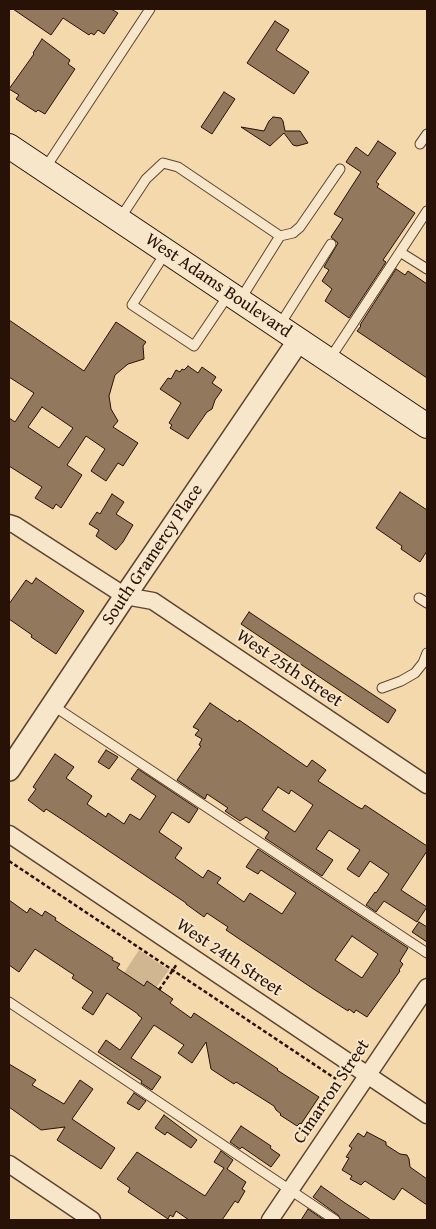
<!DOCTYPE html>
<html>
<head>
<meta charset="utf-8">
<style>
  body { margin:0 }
  #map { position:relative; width:436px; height:1229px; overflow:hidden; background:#f4d9ad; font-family:"Gentium Book Plus",serif }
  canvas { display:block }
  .frame { position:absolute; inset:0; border:10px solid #281106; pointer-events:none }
</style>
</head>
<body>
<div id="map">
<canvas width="436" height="1229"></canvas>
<div class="frame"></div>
</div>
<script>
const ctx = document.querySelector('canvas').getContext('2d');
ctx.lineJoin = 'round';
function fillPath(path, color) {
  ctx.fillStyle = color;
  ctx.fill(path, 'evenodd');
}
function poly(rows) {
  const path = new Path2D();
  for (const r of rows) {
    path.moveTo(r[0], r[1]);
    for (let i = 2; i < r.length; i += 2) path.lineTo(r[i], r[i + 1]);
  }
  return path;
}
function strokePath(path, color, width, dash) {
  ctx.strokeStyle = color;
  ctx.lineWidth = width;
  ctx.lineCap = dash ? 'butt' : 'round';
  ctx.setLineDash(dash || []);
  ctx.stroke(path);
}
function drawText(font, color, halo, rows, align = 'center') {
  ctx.font = font + ' "Gentium Book Plus",serif';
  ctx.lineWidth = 4;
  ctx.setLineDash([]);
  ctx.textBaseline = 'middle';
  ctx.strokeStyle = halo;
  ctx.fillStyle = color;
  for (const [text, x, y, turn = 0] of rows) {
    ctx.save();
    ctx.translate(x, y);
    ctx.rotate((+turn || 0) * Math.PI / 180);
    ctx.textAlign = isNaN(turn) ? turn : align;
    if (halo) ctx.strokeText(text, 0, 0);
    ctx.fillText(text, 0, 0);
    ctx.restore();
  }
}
fillPath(poly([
  [139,950,169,970,156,988,147,981,144,986,124,973]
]), '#d1b791');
const building = poly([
  [13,9,111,9,118,13,104,34,98,30,94,35,91,33,89,35,63,18,51,35,13,9],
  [275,21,289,30,276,50,309,72,294,94,247,63,275,21],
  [42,39,70,60,68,64,75,69,45,114,38,110,36,112,16,99,19,95,9,89,34,54,33,53,42,39],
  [224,92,235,99,212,134,201,127,224,92],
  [273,117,281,118,283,121,285,131,300,131,308,143,297,146,293,145,284,133,270,146,241,127,264,131,269,121,273,117],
  [378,141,396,153,376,182,379,184,377,187,415,213,383,260,386,262,349,318,325,301,332,289,322,281,329,270,324,267,338,243,331,237,343,219,334,214,361,172,346,162,356,147,368,156,378,141],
  [396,269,405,275,408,271,427,284,427,378,357,331,361,326,360,325,396,269],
  [9,320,84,371,116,322,146,342,143,346,144,359,128,364,115,375,109,396,111,409,118,421,113,427,138,443,123,466,118,463,106,481,91,471,105,449,86,436,67,465,82,475,61,508,56,504,53,509,35,498,42,487,9,466,9,418,15,422,34,393,9,377,9,320],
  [42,407,73,428,59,448,28,427,42,407],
  [188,366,198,373,202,367,216,377,212,383,222,390,215,400,212,409,207,412,188,439,170,428,172,425,169,423,181,403,160,389,168,378,171,379,176,370,180,372,182,369,184,370,188,366],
  [400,492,427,510,427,551,420,562,401,549,402,546,376,528,400,492],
  [112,494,124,502,116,514,133,525,123,542,116,550,96,536,99,530,89,524,97,512,100,514,112,494],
  [36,578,84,611,56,654,31,637,32,635,9,619,9,604,26,580,32,584,36,578],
  [249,612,396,710,388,723,241,624,249,612],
  [210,703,238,722,239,720,307,767,312,760,326,770,318,781,358,807,362,809,365,805,427,846,427,851,401,890,427,907,417,922,384,901,376,912,366,905,375,892,376,893,389,874,370,861,359,877,347,869,360,850,329,830,316,849,333,860,322,876,265,838,269,832,246,817,240,821,225,811,228,808,207,794,205,799,177,780,201,746,199,745,202,739,195,735,199,730,193,727,210,703],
  [278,787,289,794,291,790,313,805,295,832,262,810,278,787],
  [106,750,118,757,109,769,98,762,106,750],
  [55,754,74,767,66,778,92,796,87,804,106,817,108,813,124,824,130,814,140,820,156,796,131,779,138,769,198,809,189,823,172,812,159,832,182,848,175,858,203,878,208,870,221,878,217,883,244,902,250,893,282,914,296,893,261,870,258,874,246,867,258,849,408,948,400,961,403,964,399,970,400,971,367,1017,356,1010,354,1013,349,1009,348,1011,315,990,226,930,228,927,207,913,204,917,186,904,186,903,72,826,46,809,44,812,28,800,36,789,33,787,55,754],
  [352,936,378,954,362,978,335,960,352,936],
  [9,900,27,913,30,908,42,916,45,911,56,918,55,920,113,958,112,960,120,964,117,968,144,986,147,981,173,999,170,1003,191,1018,194,1013,278,1069,277,1070,319,1097,301,1124,300,1123,297,1126,280,1115,281,1114,276,1110,274,1106,236,1082,234,1084,214,1071,211,1069,206,1042,192,1063,178,1053,184,1045,154,1025,131,1058,161,1077,152,1090,141,1083,142,1081,98,1052,106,1040,120,1050,142,1018,138,1015,138,1014,107,993,93,1015,82,1008,93,992,72,978,74,975,35,949,19,972,9,965,9,900],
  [419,922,427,927,427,942,412,932,419,922],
  [9,1064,36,1080,32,1085,64,1104,80,1080,93,1089,72,1119,115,1148,101,1169,57,1140,65,1127,41,1130,9,1107,9,1064],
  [134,1093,146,1101,139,1110,127,1103,134,1093],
  [164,1115,197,1140,191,1148,167,1132,165,1135,155,1128,164,1115],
  [241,1126,271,1146,270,1148,280,1155,271,1167,242,1147,240,1149,230,1142,241,1126],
  [367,1132,386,1142,386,1145,400,1154,407,1155,409,1159,410,1167,427,1179,427,1205,402,1188,394,1200,365,1181,361,1185,350,1179,352,1176,342,1170,349,1158,346,1157,352,1148,349,1146,358,1133,364,1137,367,1132],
  [221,1151,233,1160,227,1169,246,1182,242,1189,245,1191,238,1203,235,1201,222,1220,189,1220,176,1211,173,1217,170,1215,168,1219,128,1192,130,1188,117,1179,137,1152,205,1196,224,1168,214,1162,221,1151],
  [321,1186,345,1203,371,1220,341,1220,338,1215,313,1197,321,1186],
  [308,1209,324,1220,301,1220,308,1209]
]);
fillPath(building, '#92795d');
strokePath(building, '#281106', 1);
const service = poly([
  [420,144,427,134],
  [44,170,150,9],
  [119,220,146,179,163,163,178,167,280,236,240,300],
  [280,236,293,233,300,227,340,169],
  [166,252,132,305,194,346,229,294],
  [400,252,427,269],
  [279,326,331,244],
  [329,360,427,211],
  [419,598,427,603],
  [382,688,401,681,415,673,423,663,427,653],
  [52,705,427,953],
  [9,1002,335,1220]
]);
const minor = poly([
  [9,523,15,525,125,596,153,601,427,785],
  [9,834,427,1115],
  [9,1164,92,1220],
  [270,1220,427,987]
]);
const tertiary = poly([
  [9,770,125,596,299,340]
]);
const secondary = poly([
  [9,146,427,426]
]);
strokePath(service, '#5b4330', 11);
strokePath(minor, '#5b4330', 19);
strokePath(tertiary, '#5b4330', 24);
strokePath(secondary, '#281106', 26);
strokePath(poly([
  [9,861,336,1079],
  [159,990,177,964]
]), '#281106', 2.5, [4, 2.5]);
strokePath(service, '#f8e6ca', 9);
strokePath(minor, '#f8e6ca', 16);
strokePath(tertiary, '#f8e6ca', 21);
strokePath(secondary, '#f8e6ca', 24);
drawText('18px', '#281106', '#f8e6ca', [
  ["West Adams Boulevard",218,286,34],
  ["South Gramercy Place",153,555,-56],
  ["West 25th Street",289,669,34],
  ["West 24th Street",229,958,34],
  ["Cimarron Street",332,1092,-56]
]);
</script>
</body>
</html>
